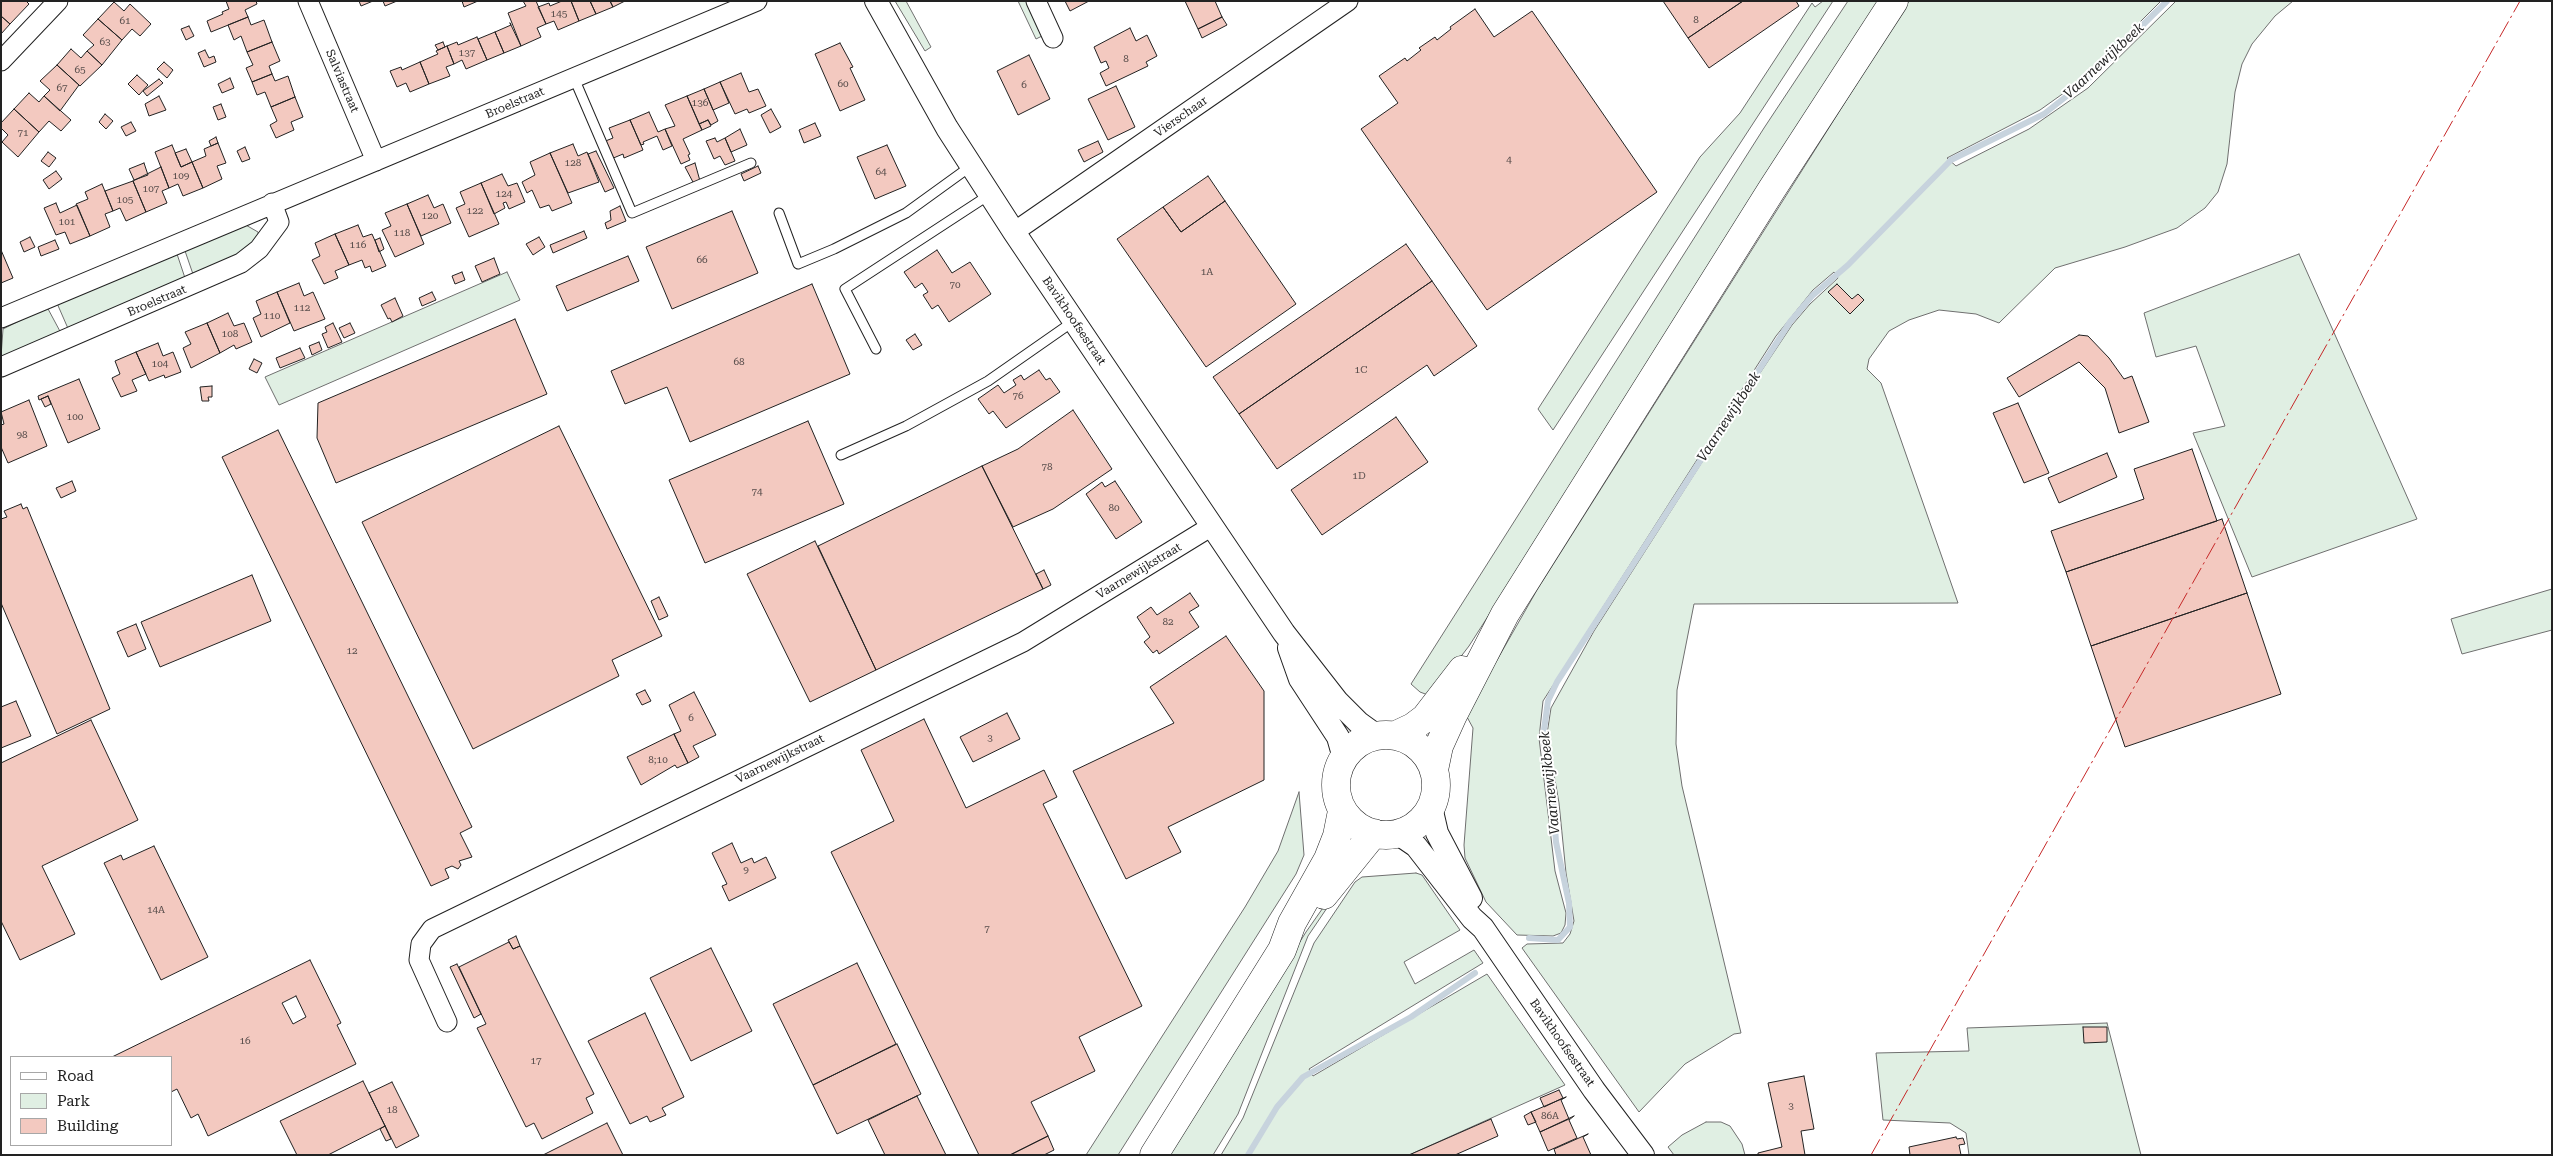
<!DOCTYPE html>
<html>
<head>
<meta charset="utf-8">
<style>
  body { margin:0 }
  #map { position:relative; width:2553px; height:1156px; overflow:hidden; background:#fff; font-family:"Roboto Serif",serif }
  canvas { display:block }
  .frame { position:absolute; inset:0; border:2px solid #222; pointer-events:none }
  .legend { position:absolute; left:10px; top:1056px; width:162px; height:90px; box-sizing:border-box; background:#fff; border:1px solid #a7a7a7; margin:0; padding:6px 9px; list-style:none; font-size:15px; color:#222 }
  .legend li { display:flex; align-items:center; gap:10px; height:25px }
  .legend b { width:25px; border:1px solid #a7a7a7 }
</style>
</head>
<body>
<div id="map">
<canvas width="2553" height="1156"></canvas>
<div class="frame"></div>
<ul class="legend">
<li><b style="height:6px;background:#fff"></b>Road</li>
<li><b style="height:14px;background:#e0efe3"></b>Park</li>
<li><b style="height:14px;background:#f3c9c0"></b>Building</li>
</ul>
</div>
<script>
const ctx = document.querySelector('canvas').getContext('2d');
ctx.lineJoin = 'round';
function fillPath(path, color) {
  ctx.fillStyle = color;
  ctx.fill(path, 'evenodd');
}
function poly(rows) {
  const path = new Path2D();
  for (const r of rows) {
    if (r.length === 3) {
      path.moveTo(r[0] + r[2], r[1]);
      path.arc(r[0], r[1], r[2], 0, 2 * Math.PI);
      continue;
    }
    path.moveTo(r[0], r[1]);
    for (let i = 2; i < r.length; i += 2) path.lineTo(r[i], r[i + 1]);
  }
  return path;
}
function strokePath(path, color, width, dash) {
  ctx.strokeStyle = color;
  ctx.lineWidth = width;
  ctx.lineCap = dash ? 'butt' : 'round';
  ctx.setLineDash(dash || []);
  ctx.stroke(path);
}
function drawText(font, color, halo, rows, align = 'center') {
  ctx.font = font + ' "Roboto Serif",serif';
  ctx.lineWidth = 4;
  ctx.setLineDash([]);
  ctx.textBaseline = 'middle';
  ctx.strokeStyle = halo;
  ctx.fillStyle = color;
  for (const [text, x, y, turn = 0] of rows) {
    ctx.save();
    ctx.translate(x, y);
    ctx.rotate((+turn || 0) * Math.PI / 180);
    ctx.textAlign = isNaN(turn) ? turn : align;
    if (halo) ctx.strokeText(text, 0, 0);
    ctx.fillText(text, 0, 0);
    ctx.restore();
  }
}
const green = poly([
  [895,1,906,1,931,47,925,51,895,1],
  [1018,1,1027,1,1044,35,1036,39,1018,1],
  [1823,1,1833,1,1553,430,1538,409,1700,157,1740,113,1812,3,1815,7,1823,1],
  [1848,1,1882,1,1469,646,1436,689,1428,695,1420,692,1411,684,1764,128,1848,1],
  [1909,1,2161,1,2082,80,2040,110,1947,158,1956,166,2029,129,2088,88,2176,1,2293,1,2275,16,2252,44,2242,64,2235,92,2227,164,2218,192,2205,208,2177,228,2125,247,2055,268,1999,323,1976,314,1939,310,1909,320,1889,331,1869,359,1867,369,1881,383,1958,603,1694,604,1677,690,1676,744,1682,786,1741,1033,1734,1034,1685,1064,1639,1112,1522,948,1527,944,1563,943,1570,934,1574,921,1566,873,1559,803,1547,734,1551,708,1594,631,1736,409,1792,325,1810,304,1838,278,1834,272,1813,290,1776,336,1543,701,1539,738,1555,871,1566,913,1565,925,1561,933,1553,936,1517,935,1486,902,1465,858,1464,845,1473,728,1467,717,1469,709,1537,590,1909,1],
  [244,224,258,232,259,239,254,248,195,280,184,248,244,224],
  [176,251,186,281,70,333,56,301,176,251],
  [2299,254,2417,519,2252,577,2193,433,2225,426,2196,346,2156,357,2144,313,2299,254],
  [507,272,520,300,279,405,265,377,507,272],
  [47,307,62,335,1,357,3,329,47,307],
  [2552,589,2552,630,2462,654,2451,619,2552,589],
  [1299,792,1304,855,1296,874,1118,1155,1086,1155,1245,907,1278,851,1299,792],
  [1416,873,1422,875,1460,930,1404,962,1415,984,1474,950,1483,963,1309,1069,1313,1076,1487,974,1565,1085,1409,1155,1221,1155,1243,1118,1314,943,1355,882,1362,877,1416,873],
  [1346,875,1348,877,1308,936,1238,1114,1213,1155,1167,1155,1306,932,1346,875],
  [2107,1023,2141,1155,1969,1155,1966,1133,1950,1123,1883,1120,1876,1053,1969,1051,1967,1028,2107,1023],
  [1706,1122,1721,1122,1730,1126,1742,1144,1745,1155,1674,1155,1668,1147,1682,1135,1706,1122]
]);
fillPath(green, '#e0efe3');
strokePath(green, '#6f6f6f', 1);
strokePath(poly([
  [1529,938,1558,940,1570,927,1569,903,1556,842,1552,785,1543,737,1548,701,1557,682,1790,322,1812,296,1848,265,1951,160,2044,114,2087,80,2167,1],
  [1248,1155,1277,1107,1303,1077,1411,1017,1475,973]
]), '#c7d3dd', 6);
const building = poly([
  [1,1,26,1,29,4,10,24,1,16,1,1],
  [226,1,256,1,257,4,245,10,248,17,211,32,207,21,223,14,222,12,229,9,226,1],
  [359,1,373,1,361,6,359,1],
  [383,1,397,1,385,6,383,1],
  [462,1,478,1,464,7,462,1],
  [523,1,536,1,546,24,537,28,541,37,521,46,508,13,526,6,523,1],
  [562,1,571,1,579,21,558,30,554,21,546,24,538,7,549,3,550,6,562,1],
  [571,1,590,1,596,14,579,21,571,1],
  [590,1,610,1,613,7,596,14,590,1],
  [610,1,625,1,613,7,610,1],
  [1065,1,1089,1,1070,11,1065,1],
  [1185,1,1215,1,1222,17,1198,29,1185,1],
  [1663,1,1743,1,1688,38,1663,1],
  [1743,1,1796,1,1799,6,1709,68,1688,38,1743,1],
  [114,2,124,11,130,4,151,24,140,36,132,29,122,40,98,19,114,2],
  [1475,9,1494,37,1532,11,1657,192,1487,310,1361,129,1398,103,1379,76,1405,58,1407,61,1421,50,1419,48,1435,37,1437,40,1451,29,1450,27,1475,9],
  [1,16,10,24,1,34,1,16],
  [248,17,251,25,264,20,272,42,247,52,241,36,234,40,228,25,248,17],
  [1222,17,1227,25,1202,38,1198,29,1222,17],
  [98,19,122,40,102,65,87,51,94,45,83,35,98,19],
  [510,23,521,46,504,53,495,32,511,25,510,23],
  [189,26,194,36,186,40,181,29,189,26],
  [1130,28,1136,41,1147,35,1157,56,1146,62,1148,66,1106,86,1100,73,1109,68,1106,61,1101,63,1094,47,1130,28],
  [495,32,504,53,487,60,478,39,495,32],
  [477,37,487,60,466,69,462,60,454,64,447,46,457,42,458,45,477,37],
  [272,42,280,61,269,66,272,74,252,82,246,68,253,65,247,52,272,42],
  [443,42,445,47,438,50,435,45,443,42],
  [840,43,853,67,850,68,865,100,840,111,815,54,840,43],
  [447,46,454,64,446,67,450,76,429,84,420,62,438,54,436,51,447,46],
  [71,49,81,58,87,51,102,65,80,86,57,65,71,49],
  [205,50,209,58,214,56,216,62,204,67,198,53,205,50],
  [1029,55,1050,99,1018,115,997,71,1029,55],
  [164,62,173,70,167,78,157,69,164,62],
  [420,62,429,84,410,92,406,83,397,87,390,71,401,67,402,70,420,62],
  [57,65,79,85,60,111,44,96,50,90,40,81,57,65],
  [741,73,749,92,758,89,766,106,749,113,747,109,735,114,720,82,741,73],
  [272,74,275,81,288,76,295,97,271,107,265,92,257,95,252,82,272,74],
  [137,75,148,85,139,95,128,84,137,75],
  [230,78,234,88,222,93,218,84,230,78],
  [159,79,163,83,147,96,143,91,159,79],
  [720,82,729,103,713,110,704,89,720,82],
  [1116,86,1135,127,1108,140,1088,99,1116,86],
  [704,89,718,121,711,125,708,120,699,124,687,96,704,89],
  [29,93,39,102,44,96,71,120,61,131,49,121,39,132,14,109,29,93],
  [159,96,166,110,149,116,145,104,159,96],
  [687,96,702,130,683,139,690,154,688,155,690,160,681,164,665,129,675,126,665,105,687,96],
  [295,97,303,117,291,122,294,130,276,138,270,125,277,121,271,107,295,97],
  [221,104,226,117,218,120,213,107,221,104],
  [14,109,39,132,18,157,2,142,8,135,1,128,1,123,14,109],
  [771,109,781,127,770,133,761,115,771,109],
  [649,112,658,132,665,129,672,146,663,150,657,136,643,142,644,144,641,145,630,120,649,112],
  [105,114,113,121,106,129,99,122,105,114],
  [630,120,643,150,624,158,623,154,611,159,603,142,613,138,609,128,630,120],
  [708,120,711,126,702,130,699,124,708,120],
  [131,122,136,131,126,136,121,127,131,122],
  [815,123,821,136,804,143,799,130,815,123],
  [740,129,747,145,731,152,725,138,740,129],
  [216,137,218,143,211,146,209,141,216,137],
  [715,138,717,142,725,138,735,161,725,165,720,156,714,159,706,141,715,138],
  [1098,141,1103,152,1084,162,1078,150,1098,141],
  [218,143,226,163,217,166,222,179,203,188,192,162,206,156,204,149,218,143],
  [573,144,578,156,587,152,599,182,568,193,550,153,573,144],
  [172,145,181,167,192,162,203,188,183,196,178,184,169,188,155,152,172,145],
  [887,145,906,186,875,199,857,157,887,145],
  [245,147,250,159,242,162,237,151,245,147],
  [186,149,192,162,181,167,175,153,186,149],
  [596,151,614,188,605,192,588,154,596,151],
  [48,152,56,158,49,167,41,161,48,152],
  [550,153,572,203,552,211,549,205,540,208,532,190,527,193,522,182,535,175,530,162,550,153],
  [144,163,148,175,134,180,129,169,144,163],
  [695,163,700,181,694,184,685,167,695,163],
  [758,166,761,173,744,181,741,174,758,166],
  [161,167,169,188,162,191,167,203,146,212,133,181,161,167],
  [56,171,62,179,49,189,43,180,56,171],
  [502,174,508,186,517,183,525,202,509,209,506,202,503,203,505,208,494,214,481,183,502,174],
  [1208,176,1225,201,1181,232,1163,207,1208,176],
  [133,181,146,212,126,221,120,208,113,211,105,191,133,181],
  [481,183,499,224,469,237,456,208,465,204,460,192,481,183],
  [102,184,113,211,105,214,110,227,90,236,76,204,88,199,85,192,102,184],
  [428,195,434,208,443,204,451,223,421,236,407,204,428,195],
  [1225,201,1296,304,1206,367,1117,239,1163,207,1181,232,1225,201],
  [56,203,60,213,77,205,90,236,70,244,65,232,56,235,44,208,56,203],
  [407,204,424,244,395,257,382,230,391,226,385,213,407,204],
  [620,206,626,221,607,229,605,223,611,220,610,211,620,206],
  [732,211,758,273,672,309,646,247,732,211],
  [358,225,363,237,372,234,386,266,372,272,370,266,365,268,362,260,349,265,335,234,358,225],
  [584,231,587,238,553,253,550,245,584,231],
  [335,234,349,265,335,271,338,278,324,284,312,260,320,256,315,243,335,234],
  [30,237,35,247,24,252,20,242,30,237],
  [539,237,545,247,533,255,526,244,539,237],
  [380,238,384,249,379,252,375,240,380,238],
  [55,240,59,249,41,256,38,247,55,240],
  [1406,244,1432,281,1239,414,1213,377,1406,244],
  [1,250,13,278,1,283,1,250],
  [937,250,952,273,970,262,991,294,949,322,938,305,932,309,923,295,928,292,922,283,915,288,904,272,937,250],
  [628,256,639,281,567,311,556,286,628,256],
  [494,258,500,274,482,282,475,266,494,258],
  [462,272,465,280,455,284,452,276,462,272],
  [1432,281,1477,346,1434,376,1427,365,1277,469,1239,414,1432,281],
  [299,283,304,296,313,292,325,319,294,331,277,292,299,283],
  [812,284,850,374,690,442,667,387,625,404,611,371,812,284],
  [1837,284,1852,299,1858,294,1864,300,1850,314,1828,292,1837,284],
  [277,292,290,323,261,337,253,318,261,314,256,301,277,292],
  [432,292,436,300,422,306,419,298,432,292],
  [395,298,403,316,392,322,390,318,388,319,381,305,395,298],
  [228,313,234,326,244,323,252,342,236,349,234,345,220,353,207,323,228,313],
  [515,319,547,394,336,483,317,438,318,403,515,319],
  [207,323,220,353,191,368,183,348,191,344,185,332,207,323],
  [333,323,342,342,328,348,322,334,327,332,325,327,333,323],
  [350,323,355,333,344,338,339,328,350,323],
  [915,334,922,345,913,350,906,340,915,334],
  [2079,335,2088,336,2109,358,2124,379,2132,376,2149,422,2119,433,2105,388,2079,362,2019,397,2007,378,2079,335],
  [319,342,322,350,312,355,309,346,319,342],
  [158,343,163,356,173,352,181,372,165,378,164,375,149,381,136,352,158,343],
  [300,348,305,358,280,368,276,358,300,348],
  [136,352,146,374,132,380,137,391,121,397,112,378,120,374,115,361,136,352],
  [254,359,262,363,257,373,249,369,254,359],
  [1039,370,1046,380,1050,378,1060,392,1006,428,993,411,989,414,978,399,998,385,1004,393,1016,385,1013,380,1021,375,1024,380,1039,370],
  [79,379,100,429,68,443,48,396,39,400,38,396,79,379],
  [212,386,212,397,208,397,209,401,202,401,200,387,212,386],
  [48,396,51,404,45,407,41,399,48,396],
  [29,400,47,446,8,463,1,447,1,425,4,424,1,412,29,400],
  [2018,403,2049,473,2024,483,1993,413,2018,403],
  [1073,410,1112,469,1053,509,1013,527,982,466,1018,449,1073,410],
  [1396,417,1428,462,1322,535,1291,490,1396,417],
  [808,421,844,504,705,563,669,480,808,421],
  [559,426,662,636,612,660,619,676,473,749,362,522,559,426],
  [278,430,472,827,460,833,472,857,459,861,461,865,458,869,452,866,445,869,449,878,431,886,222,457,278,430],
  [2192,449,2217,521,2066,572,2051,531,2144,499,2134,469,2192,449],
  [2107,453,2117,477,2059,503,2048,478,2107,453],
  [982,466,1043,589,876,670,818,546,982,466],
  [72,481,76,491,61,498,56,488,72,481],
  [1115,481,1142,522,1116,539,1086,494,1102,482,1105,487,1115,481],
  [21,504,23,509,27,507,110,709,57,734,1,603,1,519,7,517,4,511,21,504],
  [2222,519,2247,593,2091,646,2066,572,2222,519],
  [815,541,876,670,810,702,747,574,815,541],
  [1044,570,1051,585,1043,589,1036,574,1044,570],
  [252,575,271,621,160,667,141,622,252,575],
  [1190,593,1199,606,1189,612,1199,627,1159,654,1157,650,1153,653,1144,642,1150,637,1137,617,1151,607,1157,615,1190,593],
  [2247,593,2281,694,2125,747,2091,646,2247,593],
  [659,597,668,616,659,620,651,601,659,597],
  [136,624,146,649,128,657,117,632,136,624],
  [1226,636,1264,691,1264,780,1168,827,1181,852,1126,879,1073,771,1174,723,1150,687,1226,636],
  [645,690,651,701,642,705,636,694,645,690],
  [694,692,716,735,693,746,699,757,688,763,674,734,681,731,669,705,694,692],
  [16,701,31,736,1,748,1,707,16,701],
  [1007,713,1020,739,973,762,960,737,1007,713],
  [924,719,966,808,1044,770,1057,797,1043,804,1142,1006,1079,1037,1095,1071,1031,1102,1048,1136,1010,1155,979,1155,831,852,894,821,861,750,924,719],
  [91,720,138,820,42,866,75,934,20,960,1,921,1,763,91,720],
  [674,734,688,763,677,768,675,765,641,785,627,757,674,734],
  [732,843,741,863,752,858,754,863,766,857,776,878,729,901,722,886,727,884,712,853,732,843],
  [154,846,208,957,161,980,104,863,121,855,123,860,154,846],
  [516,936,520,946,513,949,508,940,516,936],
  [509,942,513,949,520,946,594,1094,586,1098,593,1113,542,1139,534,1123,526,1127,477,1028,486,1024,459,967,509,942],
  [711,948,752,1031,691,1061,650,978,711,948],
  [310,960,341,1023,337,1025,356,1064,208,1136,198,1114,191,1118,177,1089,171,1092,171,1057,112,1057,310,960],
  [296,996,306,1017,293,1024,282,1003,296,996],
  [857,963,896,1044,813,1085,773,1004,857,963],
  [457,964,481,1014,474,1018,450,967,457,964],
  [645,1013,684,1097,662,1108,666,1115,650,1122,647,1116,630,1124,588,1041,645,1013],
  [2083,1027,2107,1027,2107,1042,2084,1043,2083,1027],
  [897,1044,921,1094,837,1134,813,1085,897,1044],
  [1804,1076,1814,1129,1801,1131,1805,1155,1758,1155,1758,1153,1782,1147,1768,1083,1804,1076],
  [363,1081,385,1126,328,1155,297,1155,280,1121,363,1081],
  [392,1082,419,1136,396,1148,369,1093,392,1082],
  [1559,1090,1563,1098,1544,1107,1540,1098,1559,1090],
  [917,1096,946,1155,885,1155,868,1120,917,1096],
  [1566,1097,1561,1100,1569,1119,1540,1132,1531,1112,1566,1097],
  [1531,1112,1536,1122,1528,1125,1524,1116,1531,1112],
  [1574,1116,1569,1120,1577,1138,1548,1151,1540,1132,1574,1116],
  [1491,1119,1498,1136,1455,1155,1409,1155,1491,1119],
  [607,1123,623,1155,543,1155,607,1123],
  [385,1126,391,1139,386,1141,380,1129,385,1126],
  [1588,1134,1583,1137,1591,1155,1556,1155,1554,1149,1588,1134],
  [1048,1136,1054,1150,1044,1155,1010,1155,1048,1136],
  [1956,1137,1957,1139,1963,1138,1965,1144,1959,1145,1961,1155,1910,1155,1909,1147,1956,1137]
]);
fillPath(building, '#f3c9c0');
strokePath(building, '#222', 1);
const service = poly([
  [574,78,632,213,751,163],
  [779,213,798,264,834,249,906,213,971,166],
  [876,349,845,289,989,195],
  [841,455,906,426,988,381,1074,321]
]);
const minor = poly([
  [308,1,376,161],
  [1036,1,1053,38],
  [1,61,58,1],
  [1014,232,1348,1],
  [1,318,757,1],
  [1,367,241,263,259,249,279,222,272,203],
  [447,1022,419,960,421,944,432,929,1023,642,1212,526]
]);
const tertiary = poly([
  [876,1,947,128,1014,232,1284,633,1337,701,1359,723,1377,736],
  [1289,648,1300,679,1338,737,1344,758],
  [1431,807,1437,833,1471,898],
  [1397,833,1416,846,1472,918,1483,928,1594,1090,1643,1155]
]);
const primary = poly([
  [1386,785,50],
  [1396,735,1413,727,1425,718,1462,670],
  [1434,770,1439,746,1453,715,1505,614,1772,189,1894,1],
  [1324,895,1374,833],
  [1154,1155,1282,950,1292,923,1328,859,1337,836,1342,811]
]);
strokePath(service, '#222', 11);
strokePath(minor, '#222', 21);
strokePath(tertiary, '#222', 24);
strokePath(primary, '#222', 29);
strokePath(service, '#fff', 9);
strokePath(minor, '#fff', 19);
strokePath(tertiary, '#fff', 22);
strokePath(primary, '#fff', 28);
strokePath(poly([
  [1871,1155,2520,1]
]), '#c62828', 1, [18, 4, 2.5, 4]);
drawText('10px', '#564c4a', null, [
  ["145",559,14],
  ["8",1696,20],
  ["61",125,21],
  ["63",105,42],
  ["137",467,53],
  ["8",1126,59],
  ["65",80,70],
  ["60",843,84],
  ["6",1024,85],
  ["67",62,88],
  ["136",700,103],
  ["71",23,133],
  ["4",1509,160],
  ["128",573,163],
  ["64",881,172],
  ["109",181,176],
  ["107",151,189],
  ["124",504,194],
  ["105",125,200],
  ["122",475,211],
  ["120",430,216],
  ["101",67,222],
  ["118",402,233],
  ["116",358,245],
  ["66",702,260],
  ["1A",1207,272],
  ["70",955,285],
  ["112",302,308],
  ["110",272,316],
  ["108",230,334],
  ["68",739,362],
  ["104",160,364],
  ["1C",1361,370],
  ["76",1018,396],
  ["100",75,417],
  ["98",22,435],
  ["78",1047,467],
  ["1D",1359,476],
  ["74",757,492],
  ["80",1114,508],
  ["82",1168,622],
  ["12",352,651],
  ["6",691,718],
  ["3",990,738],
  ["8;10",658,760],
  ["9",746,870],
  ["14A",156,910],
  ["7",987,929],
  ["16",245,1041],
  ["17",536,1061],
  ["3",1791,1106],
  ["18",392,1110],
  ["86A",1550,1116]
]);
drawText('12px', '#222', '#fff', [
  ["Salviastraat",342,81,67],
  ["Broelstraat",515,103,-23],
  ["Vierschaar",1181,117,-35],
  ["Broelstraat",157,301,-23],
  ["Bavikhoofsestraat",1074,321,56],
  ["Vaarnewijkstraat",1139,571,-31],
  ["Vaarnewijkstraat",780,759,-26],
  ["Bavikhoofsestraat",1562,1043,55]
]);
drawText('italic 14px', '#222', '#fff', [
  ["Vaarnewijkbeek",2104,61,-43],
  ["Vaarnewijkbeek",1729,417,-57],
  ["Vaarnewijkbeek",1550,783,-96]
]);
</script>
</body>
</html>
